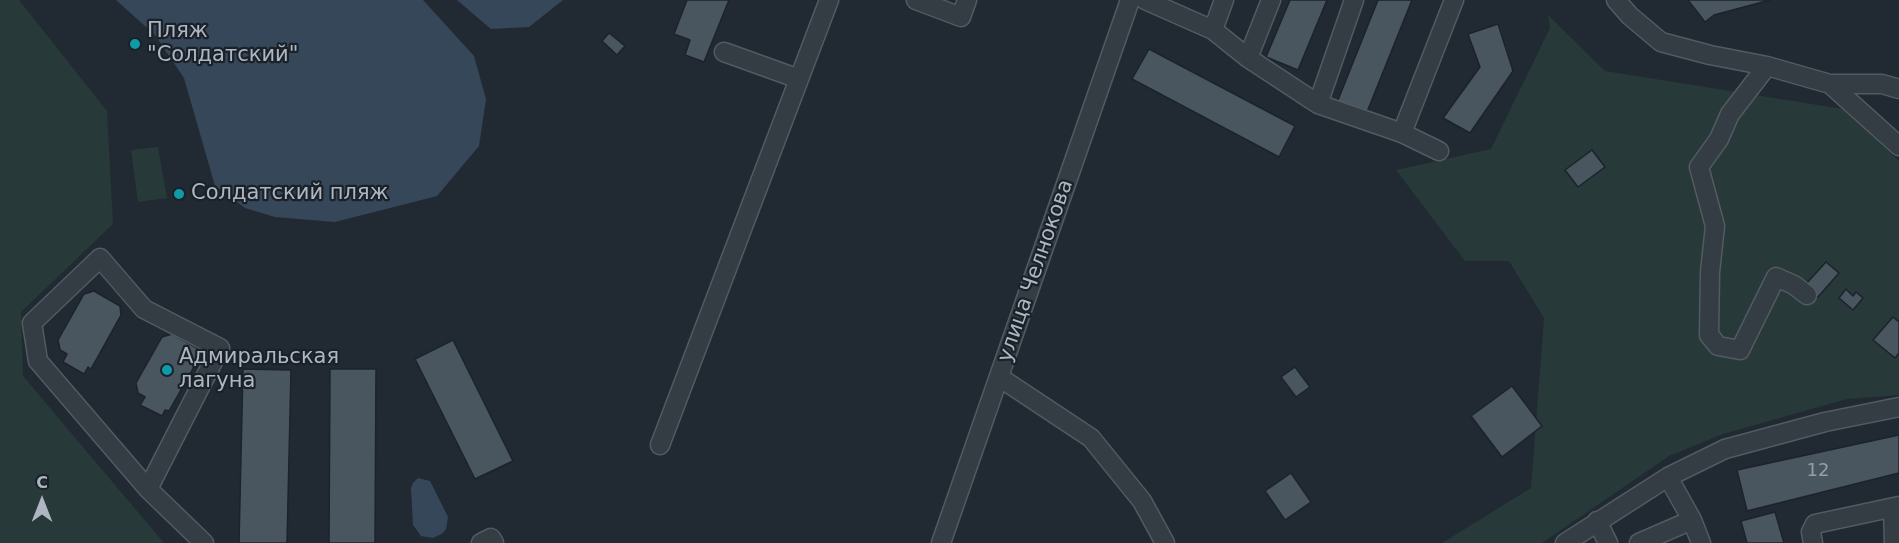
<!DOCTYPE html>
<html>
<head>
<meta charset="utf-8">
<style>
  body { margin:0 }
  #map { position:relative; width:1899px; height:543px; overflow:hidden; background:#212a33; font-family:"DejaVu Sans",sans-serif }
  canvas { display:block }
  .north { position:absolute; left:12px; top:471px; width:60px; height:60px; -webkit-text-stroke:4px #1a2129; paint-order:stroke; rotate:0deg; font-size:16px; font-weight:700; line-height:24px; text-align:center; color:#aeb7c1 }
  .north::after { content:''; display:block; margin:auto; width:21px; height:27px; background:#aeb7c1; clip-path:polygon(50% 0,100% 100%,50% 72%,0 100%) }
</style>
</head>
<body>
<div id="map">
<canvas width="1899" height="543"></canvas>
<div class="north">С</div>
</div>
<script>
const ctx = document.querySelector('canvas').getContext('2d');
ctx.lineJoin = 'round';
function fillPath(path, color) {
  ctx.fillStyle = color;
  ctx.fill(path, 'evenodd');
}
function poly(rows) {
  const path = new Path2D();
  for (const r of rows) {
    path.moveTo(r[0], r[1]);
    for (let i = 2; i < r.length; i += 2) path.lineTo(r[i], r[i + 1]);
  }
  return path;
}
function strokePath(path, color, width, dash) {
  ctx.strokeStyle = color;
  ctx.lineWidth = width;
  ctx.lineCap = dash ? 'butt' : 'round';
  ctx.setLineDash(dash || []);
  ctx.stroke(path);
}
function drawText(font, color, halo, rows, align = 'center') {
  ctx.font = font + ' "DejaVu Sans",sans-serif';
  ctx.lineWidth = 4.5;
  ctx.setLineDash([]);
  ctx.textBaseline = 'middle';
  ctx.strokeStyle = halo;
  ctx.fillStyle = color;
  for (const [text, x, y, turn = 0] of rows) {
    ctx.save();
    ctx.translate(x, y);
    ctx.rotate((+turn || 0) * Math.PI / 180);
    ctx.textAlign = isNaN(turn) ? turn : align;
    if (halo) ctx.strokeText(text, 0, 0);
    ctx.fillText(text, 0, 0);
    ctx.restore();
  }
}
fillPath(poly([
  [0,0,19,0,107,111,113,224,21,312,23,376,164,543,0,543],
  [1548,15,1605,71,1843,109,1899,161,1899,395,1847,399,1723,434,1669,456,1542,543,1442,543,1531,488,1544,318,1509,261,1465,261,1396,170,1491,149,1550,28],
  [158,147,167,198,138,202,131,150]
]), '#273938');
fillPath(poly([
  [116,0,423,0,474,56,486,99,479,146,437,196,335,222,275,217,245,208,215,186,184,78,155,35],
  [457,0,563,0,529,27,491,29],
  [418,478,430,481,448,517,446,529,443,533,433,538,421,536,413,525,411,488,413,483]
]), '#364759');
const building = poly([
  [687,0,729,0,704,62,685,55,690,40,674,34,687,0],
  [1290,0,1327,0,1298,70,1266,57,1290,0],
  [1378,0,1412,0,1365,117,1336,105,1378,0],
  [1688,0,1770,0,1714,15,1705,22,1688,0],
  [1498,24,1513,71,1470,133,1443,118,1480,67,1468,34,1498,24],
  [609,33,625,46,617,55,602,41,609,33],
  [1149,49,1295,126,1279,157,1132,79,1149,49],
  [1592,150,1605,167,1578,187,1565,170,1592,150],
  [1826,262,1839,273,1818,297,1805,285,1826,262],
  [1846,289,1853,296,1856,292,1863,298,1853,310,1839,298,1846,289],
  [94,291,120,306,121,315,91,369,88,367,84,374,63,362,67,354,60,350,58,340,84,294,94,291],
  [1893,317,1899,322,1899,353,1895,358,1873,340,1893,317],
  [172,334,197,348,199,358,169,411,165,410,162,416,140,405,145,397,138,393,136,383,162,337,172,334],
  [453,340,513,461,475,479,415,359,453,340],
  [1295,367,1310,387,1296,397,1281,377,1295,367],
  [243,369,291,370,287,543,239,543,243,369],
  [330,369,376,369,375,543,329,543,330,369],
  [1512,386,1542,426,1502,457,1471,416,1512,386],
  [1899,435,1899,473,1747,511,1737,470,1899,435],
  [1291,473,1311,502,1285,520,1265,491,1291,473],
  [1775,512,1784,543,1747,543,1741,521,1775,512]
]);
fillPath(building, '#49555f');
strokePath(building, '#1c232b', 1.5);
const minor = poly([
  [916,0,961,17,967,0],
  [1145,0,1213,30,1224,0],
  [1616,0,1630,16,1661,42,1710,55,1767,66,1830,84,1899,146],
  [1213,30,1248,58,1318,104,1354,0],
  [724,52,799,79],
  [1248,58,1271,0],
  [1767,66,1730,114,1719,139,1699,167,1715,226,1710,272,1709,335,1718,346,1740,350,1776,277,1794,285,1807,295],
  [1830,84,1882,84,1899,89],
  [1318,104,1402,133,1439,151],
  [1402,133,1454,0],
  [999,377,1091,438,1142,501,1165,543],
  [660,445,829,0],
  [1668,477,1692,520,1701,543],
  [148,489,220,348,144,309,100,258,32,323,38,361,148,489,204,543],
  [1893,508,1894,543],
  [1597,521,1608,543],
  [481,543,491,538,494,543],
  [941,543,1130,0],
  [1565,543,1668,477,1725,449,1825,422,1899,407],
  [1639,543,1692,520],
  [1813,543,1811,532,1815,524,1899,506]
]);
strokePath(minor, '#525a62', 21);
strokePath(minor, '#343c44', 18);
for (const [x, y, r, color] of [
  [135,44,6,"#0f9aa8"],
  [179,194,6,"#0f9aa8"],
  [167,370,6,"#0f9aa8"]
]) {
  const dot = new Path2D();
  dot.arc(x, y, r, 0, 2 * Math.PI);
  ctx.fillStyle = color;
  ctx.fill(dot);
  strokePath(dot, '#1a2129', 2);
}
drawText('18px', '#959ea8', null, [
  ["12",1818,471]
]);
drawText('21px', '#aeb7c1', '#1a2129', [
  ["Пляж",147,32],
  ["\"Солдатский\"",147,56],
  ["Солдатский пляж",191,194],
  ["Адмиральская",179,358],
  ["лагуна",179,382]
], 'left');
drawText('21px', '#aeb7c1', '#1a2129', [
  ["улица Челнокова",1036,271,-71]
]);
</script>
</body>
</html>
